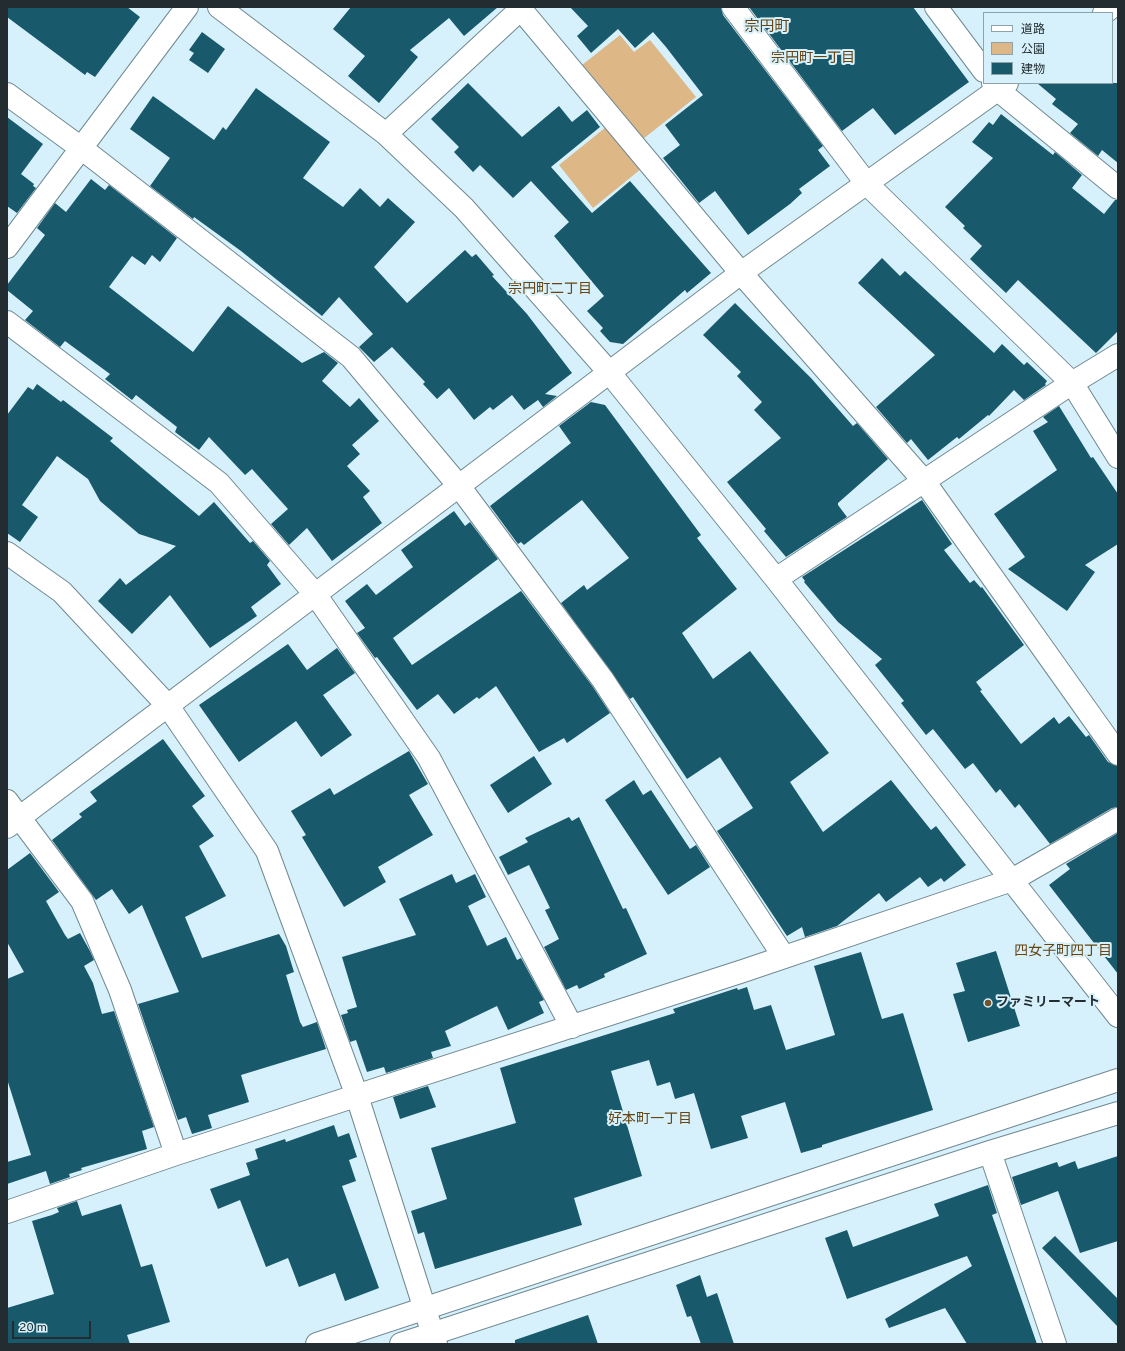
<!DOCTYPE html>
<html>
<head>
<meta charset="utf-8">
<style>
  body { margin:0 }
  #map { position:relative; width:1125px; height:1351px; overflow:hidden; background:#d6f1fb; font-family:Overpass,"Noto Sans JP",sans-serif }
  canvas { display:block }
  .frame { position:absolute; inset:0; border:8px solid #232d31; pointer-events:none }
  .legend { position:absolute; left:983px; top:12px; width:130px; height:72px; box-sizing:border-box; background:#d6f1fb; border:1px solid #8ea3aa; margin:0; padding:5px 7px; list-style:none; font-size:12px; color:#232d31 }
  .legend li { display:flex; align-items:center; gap:8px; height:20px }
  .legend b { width:20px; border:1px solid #8ea3aa }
  .scale { position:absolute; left:12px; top:1321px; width:79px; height:18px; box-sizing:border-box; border:2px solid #232d31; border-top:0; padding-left:5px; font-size:12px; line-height:14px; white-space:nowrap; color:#232d31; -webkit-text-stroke:3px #d6f1fb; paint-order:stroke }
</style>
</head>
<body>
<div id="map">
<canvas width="1125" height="1351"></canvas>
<div class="frame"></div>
<ul class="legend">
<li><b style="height:5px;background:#fff"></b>道路</li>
<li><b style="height:11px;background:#deb787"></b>公園</li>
<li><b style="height:11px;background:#18596c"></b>建物</li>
</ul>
<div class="scale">20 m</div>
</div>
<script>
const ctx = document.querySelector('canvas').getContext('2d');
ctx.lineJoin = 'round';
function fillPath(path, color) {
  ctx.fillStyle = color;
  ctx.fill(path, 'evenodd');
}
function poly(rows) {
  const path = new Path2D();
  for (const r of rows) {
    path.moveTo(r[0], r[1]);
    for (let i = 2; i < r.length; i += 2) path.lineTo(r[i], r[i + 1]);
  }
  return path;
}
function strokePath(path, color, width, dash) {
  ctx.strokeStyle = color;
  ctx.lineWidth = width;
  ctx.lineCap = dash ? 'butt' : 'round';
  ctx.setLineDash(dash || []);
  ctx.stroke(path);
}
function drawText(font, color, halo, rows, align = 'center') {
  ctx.font = font + ' Overpass,"Noto Sans JP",sans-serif';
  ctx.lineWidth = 4;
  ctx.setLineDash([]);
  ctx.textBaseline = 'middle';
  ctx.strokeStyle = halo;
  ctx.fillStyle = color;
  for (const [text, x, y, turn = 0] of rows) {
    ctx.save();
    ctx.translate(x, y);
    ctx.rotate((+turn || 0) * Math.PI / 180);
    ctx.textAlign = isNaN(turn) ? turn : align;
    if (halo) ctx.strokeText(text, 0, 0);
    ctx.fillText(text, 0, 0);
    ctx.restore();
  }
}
fillPath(poly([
  [620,35,634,52,650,40,696,97,643,139,582,65],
  [606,127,641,169,593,208,559,165]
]), '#deb787');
fillPath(poly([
  [7,7,127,7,140,17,95,77,87,72,85,75,7,17],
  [351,7,498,7,464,36,449,18,410,50,418,57,379,103,348,76,365,56,333,29],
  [570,7,721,7,723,15,823,146,818,150,830,166,799,189,802,193,790,204,748,235,715,191,699,203,663,158,680,145,665,125,703,95,666,47,653,32,635,48,618,29,591,53,577,36,588,26],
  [749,7,913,7,969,82,895,135,873,108,842,131],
  [202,32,225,49,208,73,189,60,194,53,189,50],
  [468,83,522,137,559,106,572,122,587,110,600,127,551,167,592,213,630,181,711,273,687,293,685,290,623,344,610,342,600,331,603,328,587,311,604,296,554,236,569,222,531,181,513,198,480,165,473,172,454,152,459,147,431,119],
  [1037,83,1118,83,1118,163,1102,150,1098,156,1070,133,1078,124,1052,104,1056,99],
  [256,88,330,142,303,178,343,207,360,188,380,207,388,198,415,222,374,267,407,303,465,250,472,257,476,254,494,275,492,276,527,314,572,373,545,394,557,396,543,407,538,400,524,410,512,395,493,410,490,407,474,420,449,388,437,399,423,384,425,382,392,347,374,362,359,347,373,334,339,297,322,316,241,251,194,217,193,219,150,186,170,158,130,129,153,96,214,140,223,127,226,130],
  [1001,114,1053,155,1055,152,1082,175,1072,188,1104,214,1115,200,1118,200,1118,331,1096,353,1018,280,1006,293,990,278,970,259,982,246,963,228,965,226,945,207,993,158,972,142,989,122,993,125],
  [7,117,43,144,21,174,34,184,33,186,36,188,17,213,7,206],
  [91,179,105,190,109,185,177,238,160,262,152,255,145,265,132,256,109,287,193,352,228,306,302,363,324,352,338,363,322,381,350,407,359,398,379,421,352,445,360,454,347,466,370,491,363,497,382,523,332,561,307,528,289,545,271,524,288,509,252,469,245,475,209,437,199,450,175,432,177,427,136,395,132,400,105,379,110,374,65,341,60,347,25,320,33,311,7,290,7,285,45,235,37,228,55,203,66,212],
  [882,258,900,276,905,271,994,353,1002,344,1024,365,1027,362,1047,381,1045,384,1046,385,1024,400,1014,390,989,416,988,415,959,439,957,437,928,460,911,439,907,443,876,407,935,355,858,283],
  [735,303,811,378,853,426,857,423,888,459,838,503,838,505,847,517,786,557,764,531,766,529,727,482,781,438,754,410,762,402,737,376,741,372,703,335],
  [37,384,61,402,63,400,113,438,110,441,199,516,214,502,250,543,253,541,270,561,267,565,281,584,251,607,257,616,210,648,170,595,132,634,98,601,120,578,126,585,176,546,139,534,100,501,88,479,57,456,22,505,38,517,20,542,7,533,7,415,28,387,33,390],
  [591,402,605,405,701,535,697,538,737,589,682,633,713,679,750,651,829,753,790,782,823,832,891,780,931,830,936,826,966,865,944,882,941,878,928,887,920,877,886,902,879,893,837,926,805,937,802,927,787,936,717,831,753,808,720,757,687,779,633,697,630,699,561,603,584,585,587,590,629,558,582,500,524,545,521,542,518,544,490,506,571,443,559,426],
  [1059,406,1091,458,1093,457,1118,494,1118,544,1085,565,1095,572,1067,611,1008,569,1025,557,994,514,1057,470,1033,431,1048,422,1043,417],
  [922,500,952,544,944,550,970,583,974,580,981,588,982,587,1024,645,976,682,982,690,980,691,1021,744,1054,717,1059,724,1069,716,1086,737,1089,735,1108,762,1118,766,1118,807,1112,808,1050,844,1019,804,1015,808,1000,789,996,793,973,763,965,769,933,729,926,735,901,703,904,701,875,665,882,659,838,622,804,582,805,581,802,577],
  [454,511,465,526,470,522,498,559,393,638,412,665,521,591,593,687,610,713,567,743,564,738,539,752,496,686,479,699,477,697,454,714,438,694,417,710,377,657,375,658,357,633,365,628,345,601,367,584,376,595,413,567,401,550],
  [288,644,307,670,337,648,355,673,323,695,352,735,321,757,296,721,239,762,199,705],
  [163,739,205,796,192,806,214,836,199,846,226,896,185,917,202,958,279,934,286,946,294,972,286,975,300,1022,303,1027,317,1022,326,1049,241,1075,249,1102,208,1115,212,1128,192,1134,186,1117,178,1120,138,1004,179,992,142,905,129,914,112,889,96,900,52,840,82,817,79,814,97,801,90,792],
  [409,751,428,784,409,795,433,835,378,867,386,882,344,907,302,837,306,835,291,811,330,788,334,795],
  [534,756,552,784,508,813,490,785],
  [634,780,643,795,651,790,690,849,696,845,710,867,668,895,605,800],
  [569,817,572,821,579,817,623,909,626,908,647,954,604,974,605,977,579,989,577,985,566,990,544,947,559,939,545,910,550,908,529,865,508,875,499,857,528,842,525,838],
  [1118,833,1118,974,1049,885,1070,869,1066,864],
  [30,853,59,892,46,901,65,935,68,939,80,933,90,951,94,960,84,966,93,983,102,1014,114,1011,154,1127,142,1131,147,1149,81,1168,82,1170,69,1174,70,1177,50,1184,46,1171,7,1184,7,1162,31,1155,7,1079,7,979,24,972,7,942,7,870],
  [452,874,456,883,475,874,486,897,468,906,487,946,506,937,517,960,521,958,544,1000,539,1002,544,1013,508,1030,497,1006,445,1031,451,1046,431,1052,433,1058,386,1073,384,1067,367,1072,356,1040,350,1042,341,1015,348,1013,347,1010,357,1007,342,957,416,935,399,899],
  [996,951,1020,1026,968,1042,953,994,965,991,956,963],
  [861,952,882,1019,903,1013,933,1110,822,1145,822,1147,801,1153,785,1102,741,1116,748,1138,711,1149,694,1093,675,1099,670,1082,657,1086,649,1060,611,1071,642,1176,574,1198,582,1225,435,1269,424,1232,418,1234,411,1211,447,1199,431,1148,516,1123,500,1068,675,1013,673,1009,737,988,738,990,747,987,754,1010,771,1005,786,1050,835,1035,814,966],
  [428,1086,436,1107,400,1119,393,1097],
  [334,1125,338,1137,349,1133,357,1157,349,1160,356,1181,342,1186,379,1288,345,1301,335,1273,299,1287,288,1258,266,1267,240,1200,218,1209,210,1189,250,1175,246,1163,258,1159,255,1149,285,1139,286,1142],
  [1118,1156,1118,1241,1080,1253,1058,1191,1021,1205,1012,1177,1057,1162,1059,1167,1075,1161,1078,1169],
  [988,1185,997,1213,992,1215,1037,1344,967,1344,945,1308,889,1328,885,1319,972,1266,967,1256,847,1299,825,1238,847,1230,853,1247,939,1216,934,1204],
  [77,1201,82,1216,121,1204,141,1267,152,1264,170,1322,127,1335,130,1344,7,1344,7,1308,54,1294,32,1221,52,1215,59,1212,57,1208],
  [1055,1236,1118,1299,1118,1327,1042,1248],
  [700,1275,707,1297,717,1293,734,1344,701,1344,691,1316,687,1317,676,1285],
  [588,1315,598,1344,515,1344,515,1340]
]), '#18596c');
const minor = poly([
  [219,7,386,134,464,208,609,372,776,579,1118,1016],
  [519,7,741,273,924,481,1118,754],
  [733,7,866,183,1072,383,1118,457],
  [936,7,984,71],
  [1104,13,1112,7],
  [993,83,998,90,1118,188],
  [7,94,81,148,351,357,459,486,603,680,784,957],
  [386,134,523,7],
  [7,247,187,7],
  [7,322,219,483,315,594,429,758,572,1027],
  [7,553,62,592,168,706,267,851,357,1096,436,1344],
  [776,579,1072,383,1118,355],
  [7,801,82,901,120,990,176,1154],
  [7,827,741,273,1007,83],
  [990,1152,1055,1344],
  [7,1212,176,1154,743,971,1012,880,1118,819],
  [317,1344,1118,1080],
  [401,1344,990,1152,1118,1113]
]);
strokePath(minor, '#708991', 24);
strokePath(minor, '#fff', 22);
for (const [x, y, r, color] of [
  [988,1003,4,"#725228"]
]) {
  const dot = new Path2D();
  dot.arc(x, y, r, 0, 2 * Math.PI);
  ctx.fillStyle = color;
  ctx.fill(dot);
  strokePath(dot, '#d6f1fb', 1.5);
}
drawText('bold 13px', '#232d31', '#d6f1fb', [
  ["ファミリーマート",996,1003]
], 'left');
drawText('14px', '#674411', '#d6f1fb', [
  ["宗円町一丁目",813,59],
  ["宗円町二丁目",550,290],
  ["四女子町四丁目",1063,952],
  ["好本町一丁目",650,1120]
]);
drawText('15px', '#674411', '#d6f1fb', [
  ["宗円町",767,28]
]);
</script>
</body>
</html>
